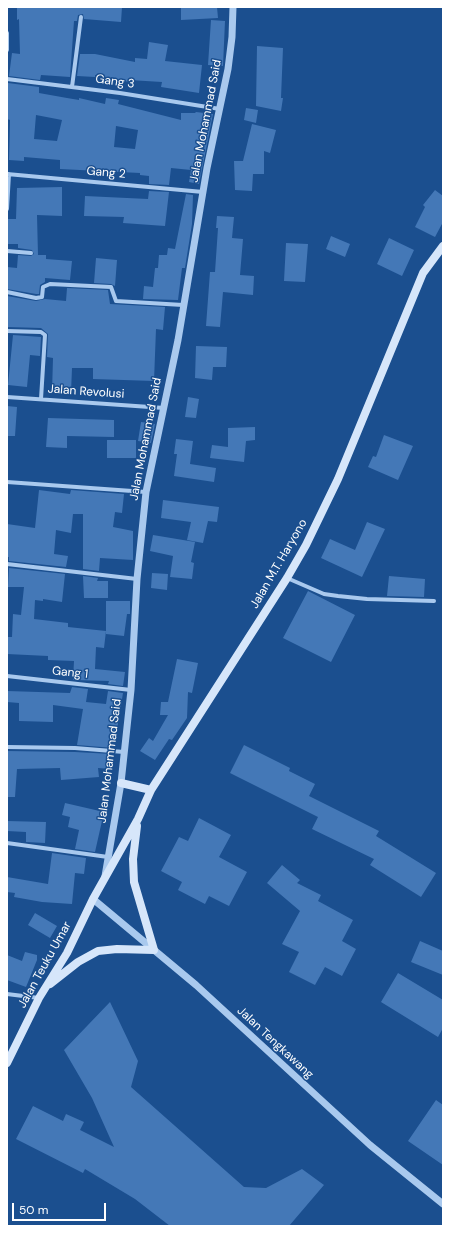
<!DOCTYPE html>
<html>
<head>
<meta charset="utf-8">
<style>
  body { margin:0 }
  #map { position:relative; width:450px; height:1233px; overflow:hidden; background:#1b4f8f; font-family:"DM Sans",sans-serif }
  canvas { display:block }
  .frame { position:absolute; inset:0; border:8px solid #fff; pointer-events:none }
  .scale { position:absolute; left:12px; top:1203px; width:94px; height:18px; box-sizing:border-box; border:2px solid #fff; border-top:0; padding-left:5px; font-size:12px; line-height:14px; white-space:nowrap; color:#fff; -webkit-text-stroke:3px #1b4f8f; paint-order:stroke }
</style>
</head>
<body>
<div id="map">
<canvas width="450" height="1233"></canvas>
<div class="frame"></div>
<div class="scale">50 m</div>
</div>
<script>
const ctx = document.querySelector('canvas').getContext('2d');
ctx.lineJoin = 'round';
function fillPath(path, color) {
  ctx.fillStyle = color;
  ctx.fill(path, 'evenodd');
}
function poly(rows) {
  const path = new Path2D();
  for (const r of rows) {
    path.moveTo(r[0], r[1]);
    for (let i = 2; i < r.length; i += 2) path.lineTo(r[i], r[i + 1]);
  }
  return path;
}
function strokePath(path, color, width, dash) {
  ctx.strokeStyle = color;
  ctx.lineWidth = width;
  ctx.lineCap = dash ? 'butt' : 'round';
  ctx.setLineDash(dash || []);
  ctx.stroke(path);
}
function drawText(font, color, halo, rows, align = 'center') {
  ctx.font = font + ' "DM Sans",sans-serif';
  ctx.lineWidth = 3;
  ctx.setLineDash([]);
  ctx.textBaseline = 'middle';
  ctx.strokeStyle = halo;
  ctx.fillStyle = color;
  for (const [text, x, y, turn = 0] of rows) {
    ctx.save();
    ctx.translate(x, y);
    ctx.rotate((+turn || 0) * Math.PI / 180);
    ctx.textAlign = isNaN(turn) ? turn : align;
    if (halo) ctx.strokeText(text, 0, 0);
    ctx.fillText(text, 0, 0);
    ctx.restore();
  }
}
fillPath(poly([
  [17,7,122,7,121,22,84,19,83,14,78,15,77,21,74,21,70,77,41,75,40,80,9,76,12,53,20,54,19,19,17,20],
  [181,7,217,7,218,18,181,20],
  [211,20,225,21,223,66,208,65],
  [149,42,168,45,165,61,202,65,199,93,161,87,162,82,129,80,129,82,95,75,95,77,77,76,80,54,95,54,135,62,135,58,147,59],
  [257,46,283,48,281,98,283,98,281,111,256,106],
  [8,83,39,87,39,93,67,98,79,100,79,98,105,104,106,98,119,100,118,104,181,120,181,113,195,113,196,112,213,114,199,184,189,182,191,170,171,168,169,185,149,184,149,176,140,175,140,173,60,169,60,160,24,157,24,161,9,160,10,120,7,119],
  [36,115,62,120,57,141,34,139],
  [116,126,138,130,135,149,114,147],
  [246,108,258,110,256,123,244,120],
  [252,124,276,130,270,153,264,151,264,174,253,174,252,191,235,190,234,161,243,161],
  [62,187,62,216,37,215,38,255,46,255,46,259,72,261,70,280,45,278,45,282,40,285,39,294,36,294,7,289,7,267,17,268,18,255,31,256,34,254,32,250,18,248,18,244,7,244,7,219,16,219,17,188],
  [435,190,443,196,443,222,435,237,415,227,425,207,423,205],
  [149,191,169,192,165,226,123,223,124,217,84,216,85,196,148,199],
  [186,194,193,195,192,224,185,268,182,268,178,300,143,299,144,286,153,287,155,268,158,268,159,255,167,255,168,248,175,249],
  [217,216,234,217,232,238,243,239,240,275,254,276,253,295,223,292,220,327,206,326,210,272,215,272,218,228,216,228],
  [331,236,350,244,345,257,326,249],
  [389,238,414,250,402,276,377,264],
  [286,243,308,244,305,282,284,281],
  [96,258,117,260,115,286,111,284,94,283],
  [67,288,108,290,110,304,165,307,163,330,156,329,154,381,93,379,93,368,72,368,71,393,52,392,53,358,47,357,48,334,41,328,7,327,7,296,36,301,45,299,66,301],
  [13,335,41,337,40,356,30,355,27,387,8,385],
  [196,346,227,347,226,367,213,367,212,380,195,378],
  [188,397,199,399,196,418,185,417],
  [7,406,17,407,15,436,7,436],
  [48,418,114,420,114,437,67,436,67,448,46,447],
  [141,422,155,424,151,443,138,441],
  [255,427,255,440,246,441,244,462,210,458,212,445,228,447,228,428],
  [384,435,413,446,398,480,368,467,373,456,376,457],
  [176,439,193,441,190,464,216,468,214,482,174,476,177,454,174,454],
  [107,440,136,440,136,458,107,458],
  [39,490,70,494,71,490,124,494,122,513,115,512,113,527,133,531,133,560,100,558,99,571,83,569,83,514,73,514,71,533,56,530,54,554,68,556,66,567,9,561,9,557,7,557,7,524,35,528],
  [163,500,219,507,217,522,208,521,203,543,187,540,191,522,161,518],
  [367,522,385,529,362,577,321,558,330,539,355,550],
  [153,535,195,542,191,562,194,563,192,579,170,577,173,556,150,551],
  [9,568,65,574,62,602,43,599,43,601,35,600,34,619,68,623,68,627,106,631,104,648,96,647,95,669,125,672,123,686,108,684,109,681,73,680,74,661,48,660,48,656,7,654,7,637,12,637,13,614,21,615,24,587,8,587],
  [152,573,168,574,167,590,151,588],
  [83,576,98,578,97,581,108,581,108,598,84,598],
  [389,576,425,579,424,597,387,596],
  [308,591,355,615,331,662,283,638],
  [106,601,130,601,130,614,127,614,124,636,106,634],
  [177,659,198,663,192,693,188,692,187,718,172,740,169,739,155,760,140,751,149,738,153,741,168,715,160,715,161,702,168,702],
  [72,687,88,689,86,702,106,704,108,691,123,693,114,748,77,745,83,709,53,705,53,722,19,721,19,703,7,702,7,691,70,693],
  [244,745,290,768,289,771,315,784,309,796,379,831,376,836,436,873,421,897,370,865,374,859,312,829,318,817,230,773],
  [7,751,75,752,112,754,111,769,98,768,99,777,61,780,60,768,17,769,15,797,8,797],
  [65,803,104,812,95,852,75,849,79,830,68,827,70,817,62,815],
  [199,818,231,835,219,857,247,872,229,906,209,896,205,904,178,890,182,882,161,871,179,837,188,841],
  [7,821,46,822,45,843,26,842,26,832,7,831],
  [52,853,86,858,84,874,75,873,72,904,42,902,14,897,15,893,7,892,7,877,48,884],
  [282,865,300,880,297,883,321,895,318,901,353,920,342,941,356,949,342,976,325,967,315,985,289,972,299,952,282,944,300,911,267,883],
  [35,913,57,926,50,938,28,925],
  [420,941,443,951,443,975,411,962],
  [25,952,37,955,37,960,26,987,7,980,7,955,22,961],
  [398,973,443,1000,443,1028,438,1037,381,1002],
  [110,1002,138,1061,131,1087,244,1187,266,1188,302,1169,324,1185,289,1226,170,1226,135,1199,85,1169,83,1173,16,1139,33,1106,63,1121,66,1114,84,1122,80,1130,114,1147,92,1098,64,1050],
  [436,1100,443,1105,443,1165,408,1141]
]), '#4478b7');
strokePath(poly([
  [7,33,7,50],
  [7,79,120,93,220,109],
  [72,87,81,17],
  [7,174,203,192],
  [7,209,9,174],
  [7,251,31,253],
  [7,292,36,298,42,297,43,287,50,284,111,287,116,301,183,305],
  [7,331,41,332,45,335,41,399],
  [7,397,164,408],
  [7,482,146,492],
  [7,564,137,579],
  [287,578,324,594,338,596,367,599,434,601],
  [7,676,131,690],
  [7,747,75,748,124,752],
  [7,843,108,857],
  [7,994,39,998]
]), '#a9c9ee', 4);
strokePath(poly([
  [105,876,121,783,131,690,137,579,146,492,178,340,207,168,228,69,232,37,233,7],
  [93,899,196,985,370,1145,443,1204]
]), '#a9c9ee', 7);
strokePath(poly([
  [121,783,151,790],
  [50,984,78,962,98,951,117,949,154,950,134,882,133,859,137,826],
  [7,1063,39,998,67,953,93,899,138,819,151,790,287,578,306,545,338,479,423,273,443,246]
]), '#d6e6fa', 8);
drawText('12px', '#fff', '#1b4f8f', [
  ["Gang 3",115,82,8],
  ["Jalan Mohammad Said",206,121,-79],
  ["Gang 2",106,173,5],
  ["Jalan Revolusi",86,392,4],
  ["Jalan Mohammad Said",146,439,-79],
  ["Jalan M.T. Haryono",279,564,-60],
  ["Gang 1",70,673,6],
  ["Jalan Mohammad Said",110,761,-83],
  ["Jalan Teuku Umar",45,965,-61],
  ["Jalan Tengkawang",275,1043,43]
]);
</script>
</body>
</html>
